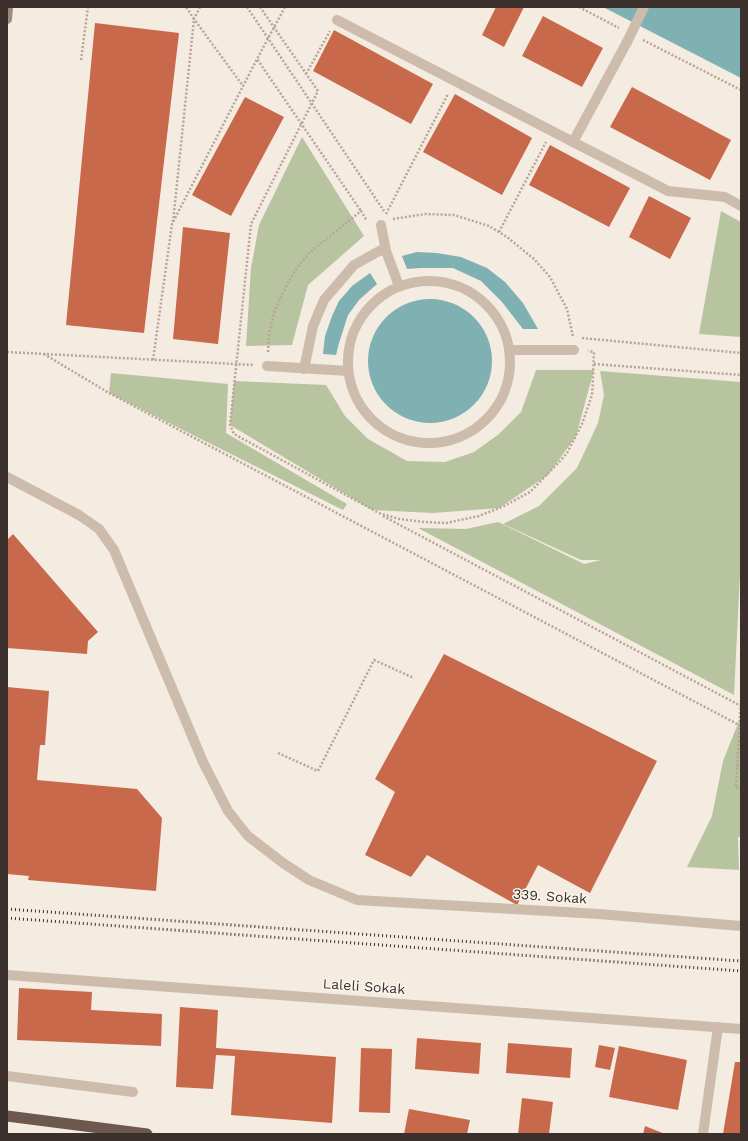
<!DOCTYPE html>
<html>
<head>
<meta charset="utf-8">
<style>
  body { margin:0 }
  #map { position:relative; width:748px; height:1141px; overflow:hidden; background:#f4ebe1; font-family:"Work Sans",sans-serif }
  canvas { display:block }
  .frame { position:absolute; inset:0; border:8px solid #3b302b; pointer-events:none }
</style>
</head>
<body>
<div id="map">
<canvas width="748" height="1141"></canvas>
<div class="frame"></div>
</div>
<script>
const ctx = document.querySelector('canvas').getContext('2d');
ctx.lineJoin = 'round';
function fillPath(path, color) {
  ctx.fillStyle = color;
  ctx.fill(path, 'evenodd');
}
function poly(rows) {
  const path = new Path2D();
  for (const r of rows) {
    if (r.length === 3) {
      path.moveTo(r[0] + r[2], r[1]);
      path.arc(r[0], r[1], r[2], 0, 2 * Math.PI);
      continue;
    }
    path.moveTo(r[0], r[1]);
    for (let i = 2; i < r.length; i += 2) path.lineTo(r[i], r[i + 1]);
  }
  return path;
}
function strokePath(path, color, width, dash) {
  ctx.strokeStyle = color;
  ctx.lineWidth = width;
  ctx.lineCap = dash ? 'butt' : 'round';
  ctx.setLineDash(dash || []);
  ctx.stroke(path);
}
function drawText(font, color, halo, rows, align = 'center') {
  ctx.font = font + ' "Work Sans",sans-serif';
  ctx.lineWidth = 3;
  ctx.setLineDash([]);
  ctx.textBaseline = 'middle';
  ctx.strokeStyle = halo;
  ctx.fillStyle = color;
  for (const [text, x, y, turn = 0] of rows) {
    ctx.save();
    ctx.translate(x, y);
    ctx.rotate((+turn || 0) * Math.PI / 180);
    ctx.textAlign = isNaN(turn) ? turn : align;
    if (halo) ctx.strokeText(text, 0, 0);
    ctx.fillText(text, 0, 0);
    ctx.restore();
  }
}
fillPath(poly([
  [302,137,364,236,308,285,292,345,246,346,251,268,259,225],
  [721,211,741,222,741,337,699,334],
  [536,370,594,370,576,436,548,475,499,508,433,513,372,510,230,425,234,381,326,385,345,416,368,439,407,461,445,462,474,452,499,434,521,412],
  [600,371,741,382,741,554,734,695,418,528,466,529,498,522,584,564,601,560,581,560,503,524,539,506,577,468,598,423,604,395],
  [111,373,228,384,226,433,347,504,343,510,109,393],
  [741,716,741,837,738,837,739,870,687,867,712,816,723,761]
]), '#b8c4a0');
fillPath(poly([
  [603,7,741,7,741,78],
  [417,252,437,253,461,257,487,268,505,282,523,303,538,329,523,329,502,302,481,281,453,268,420,268,407,269,402,256],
  [370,273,377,284,359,300,348,315,339,343,336,355,323,354,325,336,332,316,339,301,352,286],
  [430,361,62]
]), '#7fb0b2');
fillPath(poly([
  [496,7,524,7,504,47,482,35],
  [543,16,603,48,582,87,522,56],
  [95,23,179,33,144,333,66,325],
  [334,30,433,84,411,124,313,71],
  [632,87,731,140,710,180,610,127],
  [455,94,532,138,502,195,423,152],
  [245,97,284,117,231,216,192,195],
  [550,145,630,188,609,227,529,185],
  [649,196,691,218,670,259,629,237],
  [183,227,230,233,218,344,173,339],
  [13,534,98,632,88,641,87,654,7,648,7,540],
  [444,654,657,761,590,893,538,865,517,905,427,855,411,877,365,855,395,792,375,779],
  [7,687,49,691,45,745,40,745,37,780,137,789,162,818,156,891,28,880,29,876,7,874],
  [19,988,92,992,91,1010,162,1014,161,1046,17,1040],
  [180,1007,218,1010,216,1048,336,1057,332,1123,231,1115,235,1056,216,1055,213,1089,176,1087],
  [417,1038,481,1043,479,1074,415,1069],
  [508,1043,572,1048,570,1078,506,1073],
  [599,1045,615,1048,610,1070,595,1067],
  [619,1046,687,1060,678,1110,609,1097],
  [361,1048,392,1049,390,1113,359,1112],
  [735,1062,741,1062,741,1134,723,1134],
  [522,1098,553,1102,549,1134,518,1134],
  [409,1109,470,1120,467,1134,404,1134],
  [645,1126,665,1134,643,1134]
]), '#c8694b');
strokePath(poly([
  [200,7,194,19,243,86],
  [247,7,384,211],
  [260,7,318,91,251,224,230,425,234,434,379,513],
  [285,7,257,59,361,211],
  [579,7,619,28],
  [643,40,741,90],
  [81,60,88,7],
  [306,74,330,31],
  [386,214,448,94],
  [393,219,425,214,454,215,489,226,507,237,534,259,550,277,567,309,573,337],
  [173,222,194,19,186,7],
  [499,232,546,142],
  [582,338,741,353],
  [7,352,254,365],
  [268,352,269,334,274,313,283,292,296,269,309,253,361,211,367,221],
  [44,354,109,393,741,726],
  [153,360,172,224,257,59],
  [594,364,741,375],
  [379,513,399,519,424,522,446,523,479,516,504,506,530,492,560,461,567,453,582,424,592,395,593,378,594,352,588,351],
  [383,516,741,706],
  [741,700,736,787,741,790],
  [278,753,318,771,374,660,414,678],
  [737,766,741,768]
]), '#b9a596', 2.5, [2, 2]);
strokePath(poly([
  [7,1076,133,1092]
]), '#cdbbac', 10);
strokePath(poly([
  [337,20,668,191,725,197,741,206],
  [573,142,627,42],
  [386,251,399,286],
  [429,362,81],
  [509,350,574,350],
  [267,366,348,371],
  [304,369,313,326,324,300,354,265,381,250,386,251,381,225]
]), '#cdbbac', 10);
strokePath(poly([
  [7,975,741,1029],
  [703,1134,718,1027]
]), '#cdbbac', 10);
strokePath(poly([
  [7,477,79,515,99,529,114,550,203,762,228,811,248,836,283,863,309,880,357,900,599,914,741,926]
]), '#cdbbac', 10);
strokePath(poly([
  [7,19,8,7]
]), '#a18a7d', 10);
strokePath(poly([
  [7,1116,147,1134]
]), '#6c584f', 11);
strokePath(poly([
  [7,909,741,961],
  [7,918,741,971]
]), '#3b302b', 3, [1, 3]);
strokePath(poly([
  [627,42,644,7]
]), '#cdbbac', 10);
drawText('14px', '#3b302b', '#fbf5ee', [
  ["339. Sokak",550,897,4],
  ["Laleli Sokak",364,987,4]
]);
</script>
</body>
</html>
